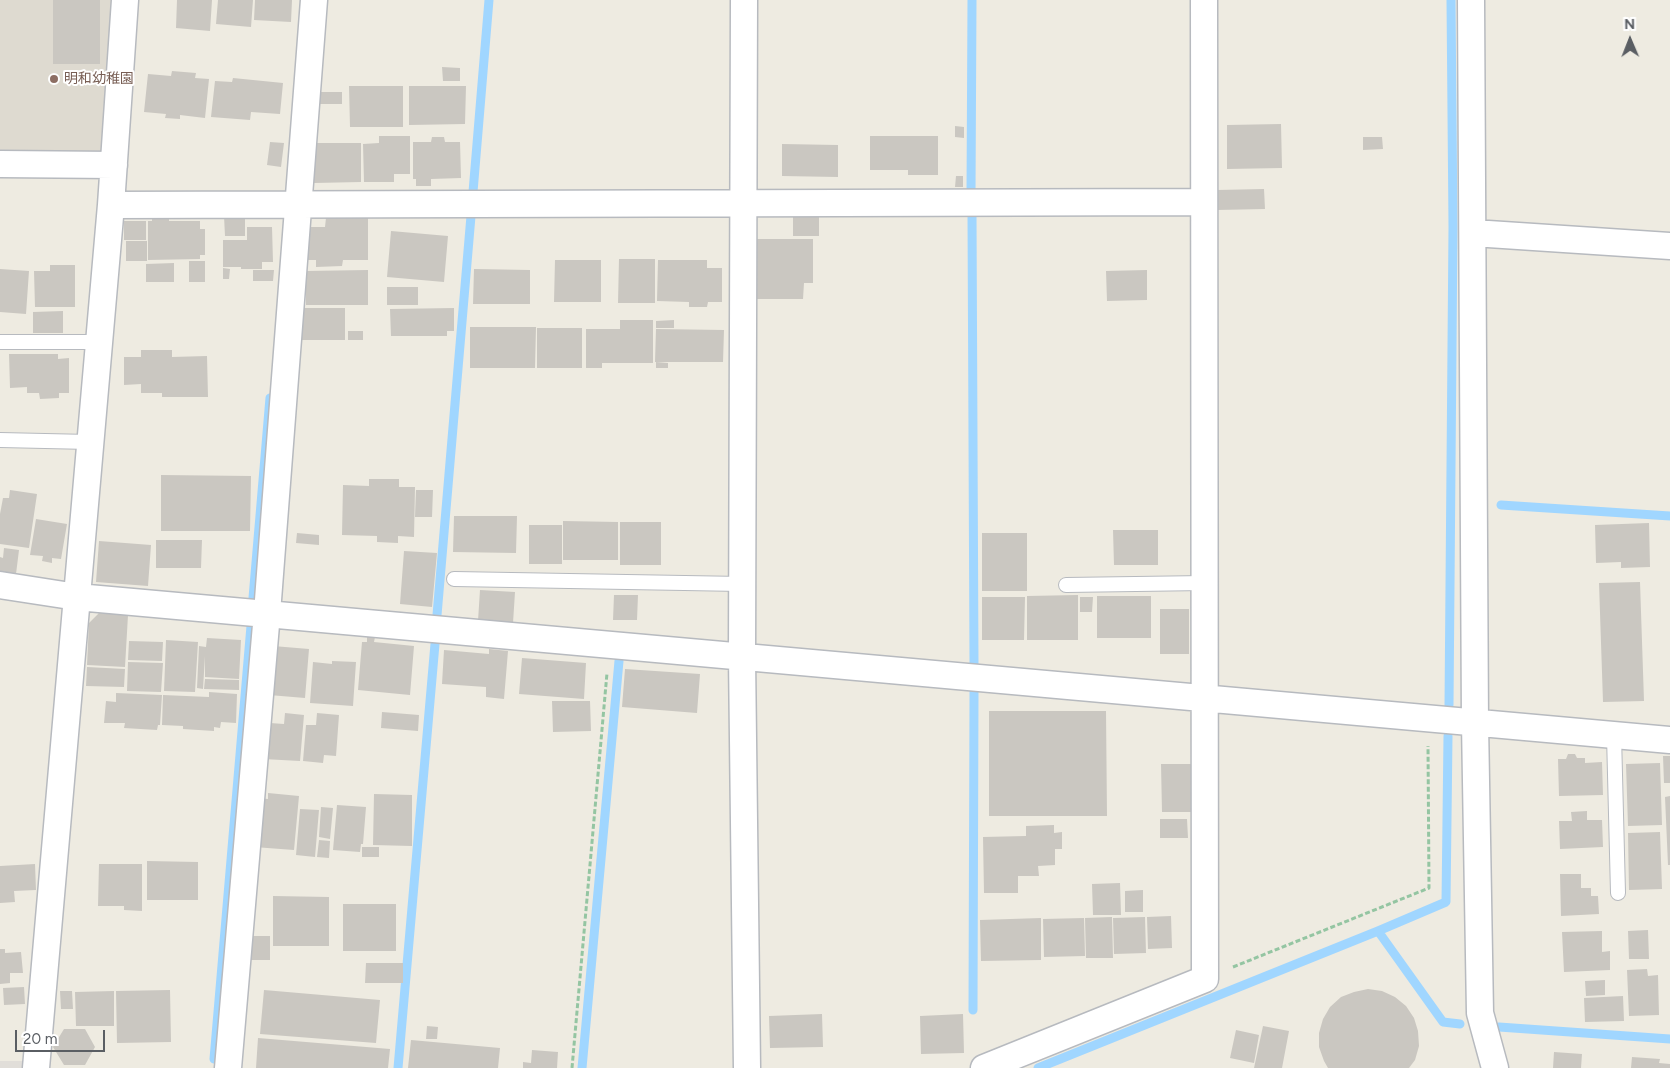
<!DOCTYPE html>
<html>
<head>
<meta charset="utf-8">
<style>
  body { margin:0 }
  #map { position:relative; width:1670px; height:1068px; overflow:hidden; background:#eeebe1; font-family:Figtree,sans-serif }
  canvas { display:block }
  .north { position:absolute; left:1605px; top:15px; width:50px; height:50px; -webkit-text-stroke:4px #fff; paint-order:stroke; rotate:359deg; font-size:14px; font-weight:700; line-height:20px; text-align:center; color:#5a5e63 }
  .north::after { content:''; display:block; margin:auto; width:18px; height:22px; background:#5a5e63; clip-path:polygon(50% 0,100% 100%,50% 72%,0 100%) }
  .scale { position:absolute; left:15px; top:1030px; width:90px; height:22px; box-sizing:border-box; border:2px solid #5a5e63; border-top:0; padding-left:6px; font-size:15px; line-height:18px; white-space:nowrap; color:#5a5e63; -webkit-text-stroke:4px #fff; paint-order:stroke }
</style>
</head>
<body>
<div id="map">
<canvas width="1670" height="1068"></canvas>
<div class="north">N</div>
<div class="scale">20 m</div>
</div>
<script>
const ctx = document.querySelector('canvas').getContext('2d');
ctx.lineJoin = 'round';
function fillPath(path, color) {
  ctx.fillStyle = color;
  ctx.fill(path, 'evenodd');
}
function poly(rows) {
  const path = new Path2D();
  for (const r of rows) {
    path.moveTo(r[0], r[1]);
    for (let i = 2; i < r.length; i += 2) path.lineTo(r[i], r[i + 1]);
  }
  return path;
}
function strokePath(path, color, width, dash) {
  ctx.strokeStyle = color;
  ctx.lineWidth = width;
  ctx.lineCap = dash ? 'butt' : 'round';
  ctx.setLineDash(dash || []);
  ctx.stroke(path);
}
function drawText(font, color, halo, rows, align = 'center') {
  ctx.font = font + ' Figtree,"Noto Sans JP",sans-serif';
  ctx.lineWidth = 4;
  ctx.setLineDash([]);
  ctx.textBaseline = 'middle';
  ctx.strokeStyle = halo;
  ctx.fillStyle = color;
  for (const [text, x, y, turn = 0] of rows) {
    ctx.save();
    ctx.translate(x, y);
    ctx.rotate((+turn || 0) * Math.PI / 180);
    ctx.textAlign = isNaN(turn) ? turn : align;
    if (halo) ctx.strokeText(text, 0, 0);
    ctx.fillText(text, 0, 0);
    ctx.restore();
  }
}
fillPath(poly([
  [0,1061,24,1061,23,1068,0,1068]
]), '#e1ded9');
fillPath(poly([
  [0,0,114,0,102,160,0,159]
]), '#dedad0');
strokePath(poly([
  [473,192,489,0],
  [971,194,972,0],
  [972,214,974,664],
  [1501,505,1670,516],
  [253,598,270,398],
  [437,615,471,216],
  [1449,705,1453,227,1451,0],
  [1378,931,1443,1022,1460,1024],
  [973,1010,974,692],
  [1499,1027,1670,1039],
  [214,1059,251,626],
  [398,1068,435,644],
  [582,1068,619,661],
  [1038,1068,1378,931,1446,902,1448,736]
]), '#a0d6ff', 9);
fillPath(poly([
  [53,0,100,0,100,64,53,64],
  [177,0,212,0,210,31,176,28],
  [218,0,253,0,251,27,216,24],
  [255,0,292,0,291,22,254,20],
  [442,67,460,68,460,81,443,81],
  [172,71,196,73,195,78,209,79,205,118,180,115,180,119,165,118,166,114,144,112,148,74,171,76],
  [233,78,283,83,280,114,251,112,250,120,211,117,215,81,232,82],
  [349,86,403,86,403,127,350,127],
  [409,86,466,86,465,124,409,125],
  [316,92,342,92,342,104,316,104],
  [1281,124,1282,168,1227,169,1227,125],
  [955,126,964,127,964,138,955,137],
  [379,136,410,136,410,174,394,174,394,182,364,182,363,144,379,143],
  [870,136,938,136,938,175,908,175,908,170,870,170],
  [432,137,444,137,445,142,460,142,461,178,431,179,431,186,416,186,416,179,413,179,413,142,431,142],
  [1363,137,1382,137,1383,149,1363,150],
  [270,142,284,143,281,167,267,165],
  [314,143,361,143,361,182,314,183],
  [782,144,838,145,838,177,782,176],
  [956,176,963,176,963,187,955,187],
  [1264,189,1265,209,1217,210,1217,190],
  [793,214,819,214,819,236,793,236],
  [152,216,169,216,169,221,200,221,200,229,205,229,205,255,200,255,200,259,148,260,148,221,152,221],
  [224,216,245,216,245,236,225,236],
  [326,218,368,218,368,260,343,260,342,266,316,267,316,260,308,260,307,227,325,227],
  [124,221,146,221,146,240,124,240],
  [247,227,272,227,273,262,262,262,262,269,241,269,241,267,223,267,223,240,247,240],
  [391,231,448,236,444,282,387,277],
  [756,239,813,239,813,283,804,283,803,299,755,299],
  [126,241,147,241,147,261,126,261],
  [619,259,655,259,655,303,618,303],
  [555,260,601,260,601,302,554,302],
  [658,260,707,260,707,268,722,268,722,302,708,302,707,307,689,307,689,302,657,301],
  [189,261,205,261,205,282,189,282],
  [174,263,174,282,146,282,146,264],
  [50,265,75,265,75,307,35,307,34,271,50,271],
  [223,268,230,269,229,279,223,279],
  [0,269,29,271,26,314,0,312],
  [474,269,530,270,530,304,473,304],
  [253,270,274,270,273,281,253,281],
  [368,270,368,305,306,305,306,271],
  [1147,270,1147,300,1107,301,1106,271],
  [387,287,418,287,418,305,387,305],
  [300,308,345,308,345,340,300,340],
  [454,308,454,331,447,331,447,336,391,336,390,309],
  [63,311,63,333,33,333,33,312],
  [620,320,653,320,653,363,602,363,602,368,586,368,586,329,620,329],
  [674,320,674,328,656,328,656,321],
  [470,327,536,327,535,368,470,368],
  [537,328,582,328,582,368,537,368],
  [656,329,724,330,723,362,655,362],
  [348,331,363,331,363,340,348,340],
  [141,350,172,350,172,357,207,356,208,397,162,397,162,393,141,393,141,384,124,385,124,357,141,357],
  [9,354,58,354,58,359,69,358,69,393,59,393,59,398,40,399,39,393,27,393,27,387,10,388],
  [656,362,668,363,668,368,656,368],
  [161,475,251,476,250,531,161,531],
  [369,479,399,479,399,487,415,487,414,537,398,536,398,543,377,542,377,536,342,535,343,485,369,486],
  [10,490,37,494,29,548,0,544,0,514,3,498,9,498],
  [416,490,433,490,432,517,415,517],
  [454,516,517,516,516,553,453,552],
  [36,519,67,524,61,559,52,558,52,563,42,561,43,556,30,555],
  [563,521,618,522,618,560,563,560],
  [620,522,661,522,661,565,620,565],
  [1649,523,1650,567,1621,568,1621,562,1596,563,1595,525],
  [529,525,562,525,562,564,529,564],
  [1113,530,1158,530,1158,565,1114,565],
  [297,533,319,535,319,545,296,543],
  [982,533,1027,533,1027,591,982,591],
  [156,540,202,540,201,568,156,568],
  [99,541,151,545,148,586,96,582],
  [4,548,19,550,16,574,0,571,0,557,3,558],
  [404,551,437,553,432,607,400,604],
  [1640,582,1644,701,1603,702,1599,583],
  [480,590,515,592,513,623,478,621],
  [614,595,638,595,637,620,613,620],
  [1078,595,1078,640,1027,640,1027,596],
  [1097,596,1151,596,1151,638,1097,638],
  [982,597,1025,597,1024,640,982,640],
  [1080,597,1093,597,1092,612,1080,612],
  [1160,609,1189,609,1189,654,1160,654],
  [99,613,128,615,125,667,87,665,89,623],
  [367,637,375,637,374,642,414,646,410,695,358,690,362,642,367,642],
  [207,638,241,640,239,679,205,677,205,656,203,689,197,688,199,646,206,647],
  [166,640,198,642,195,692,164,691],
  [129,641,163,642,162,661,128,660],
  [273,646,309,649,305,698,269,695],
  [489,649,508,651,504,699,486,697,486,687,442,684,444,650,489,654],
  [522,658,586,663,584,699,519,694],
  [332,661,356,662,353,706,310,703,313,662,332,664],
  [128,662,163,663,161,692,127,691],
  [87,667,125,669,124,687,86,686],
  [625,669,700,674,697,713,622,707],
  [205,679,239,680,239,690,204,689],
  [209,692,237,694,236,723,221,722,220,728,214,727,214,731,183,729,183,726,162,725,163,695,209,697],
  [116,693,162,695,160,725,158,725,157,730,124,728,125,723,104,723,106,701,116,702],
  [552,701,590,701,591,731,553,732],
  [989,711,1106,711,1107,816,989,816],
  [382,712,419,715,418,731,381,728],
  [285,713,304,715,300,761,263,759,270,723,284,724],
  [317,713,339,715,336,756,324,755,323,763,303,761,306,725,316,725],
  [1568,754,1575,754,1577,758,1585,758,1585,763,1602,762,1603,795,1559,796,1558,759,1566,759],
  [1663,756,1670,756,1670,783,1664,783],
  [1660,763,1662,825,1628,826,1626,764],
  [1161,764,1191,764,1191,812,1162,812],
  [268,793,299,796,294,850,254,847,258,798,268,799],
  [374,794,412,795,412,846,373,845],
  [1670,796,1670,865,1668,865,1665,797],
  [337,805,366,807,363,844,361,844,360,852,333,850],
  [321,807,333,808,330,839,319,837],
  [300,809,319,810,315,857,296,855],
  [1587,811,1587,820,1602,820,1603,847,1560,849,1559,821,1572,821,1571,812],
  [1160,819,1187,819,1188,838,1160,838],
  [1054,825,1054,833,1062,832,1062,849,1055,849,1055,865,1038,866,1039,876,1018,876,1018,893,984,893,983,837,1026,836,1026,826],
  [1660,832,1662,889,1629,890,1628,833],
  [319,840,330,841,329,858,317,857],
  [362,847,379,847,379,857,362,857],
  [147,861,198,862,198,900,147,900],
  [35,864,36,890,14,891,15,902,0,903,0,866],
  [99,864,142,864,142,911,124,910,124,906,98,906],
  [1560,874,1581,874,1581,888,1591,888,1591,896,1598,896,1599,914,1561,916],
  [1120,883,1121,915,1093,915,1092,884],
  [1143,890,1143,912,1125,912,1125,891],
  [273,896,329,897,329,946,273,946],
  [343,904,396,904,396,951,343,951],
  [1171,916,1172,948,1148,949,1147,917],
  [1112,917,1113,958,1086,958,1085,918],
  [1145,917,1146,953,1114,954,1113,918],
  [1041,918,1041,960,981,961,980,920],
  [1084,918,1085,956,1044,957,1043,919],
  [1648,930,1649,959,1629,959,1628,931],
  [1602,931,1602,952,1610,951,1610,970,1564,972,1562,932],
  [248,936,270,936,270,960,248,960],
  [0,949,5,949,5,953,21,952,23,973,10,973,10,983,0,984],
  [366,963,403,963,403,983,365,983],
  [1647,969,1648,976,1658,975,1659,1015,1629,1016,1627,970],
  [1605,980,1605,995,1586,996,1585,981],
  [24,987,25,1004,4,1005,3,988],
  [1368,989,1382,991,1395,997,1406,1006,1414,1018,1418,1031,1419,1046,1415,1060,1409,1068,1328,1068,1324,1061,1319,1047,1319,1033,1323,1019,1330,1007,1341,997,1354,992],
  [170,990,171,1042,117,1043,116,991],
  [264,990,380,1000,376,1043,260,1034],
  [60,991,72,991,73,1009,61,1009],
  [114,991,114,1026,76,1026,75,992],
  [1623,996,1624,1021,1585,1022,1584,998],
  [822,1014,823,1047,770,1048,769,1016],
  [963,1014,964,1053,921,1054,920,1016],
  [427,1026,438,1027,437,1039,426,1039],
  [1263,1026,1289,1031,1282,1068,1254,1068],
  [64,1029,85,1029,95,1047,85,1065,64,1065,53,1047],
  [1236,1030,1259,1035,1254,1063,1230,1058],
  [258,1038,390,1049,388,1068,256,1068],
  [411,1040,500,1048,498,1068,408,1068],
  [532,1050,558,1052,557,1068,523,1068,523,1062,531,1063],
  [1554,1052,1582,1054,1581,1068,1553,1068],
  [1632,1057,1660,1059,1659,1063,1670,1064,1670,1068,1631,1068]
]), '#cac7c1');
const lane = poly([
  [0,342,99,342],
  [0,440,90,442],
  [454,579,742,584],
  [1066,585,1205,583],
  [1614,735,1618,893]
]);
const street = poly([
  [744,0,742,657,747,1068],
  [1471,0,1475,723,1480,1013,1495,1068],
  [0,164,114,165],
  [111,205,1204,202],
  [1473,233,1670,246],
  [0,585,77,597,1670,740],
  [36,1068,111,205,125,0],
  [228,1068,267,613,314,0],
  [984,1068,1205,979,1204,0]
]);
strokePath(lane, '#b7babf', 16);
strokePath(street, '#b7babf', 29);
strokePath(poly([
  [1233,967,1429,888,1428,746],
  [572,1068,607,673]
]), '#94c5a2', 3, [5, 2.5]);
strokePath(lane, '#fff', 14);
strokePath(street, '#fff', 26);
for (const [x, y, r, color] of [
  [54,79,5,"#8d6e63"]
]) {
  const dot = new Path2D();
  dot.arc(x, y, r, 0, 2 * Math.PI);
  ctx.fillStyle = color;
  ctx.fill(dot);
  strokePath(dot, '#fff', 2);
}
drawText('14px', '#785e54', '#fff', [
  ["明和幼稚園",64,79]
], 'left');
</script>
</body>
</html>
